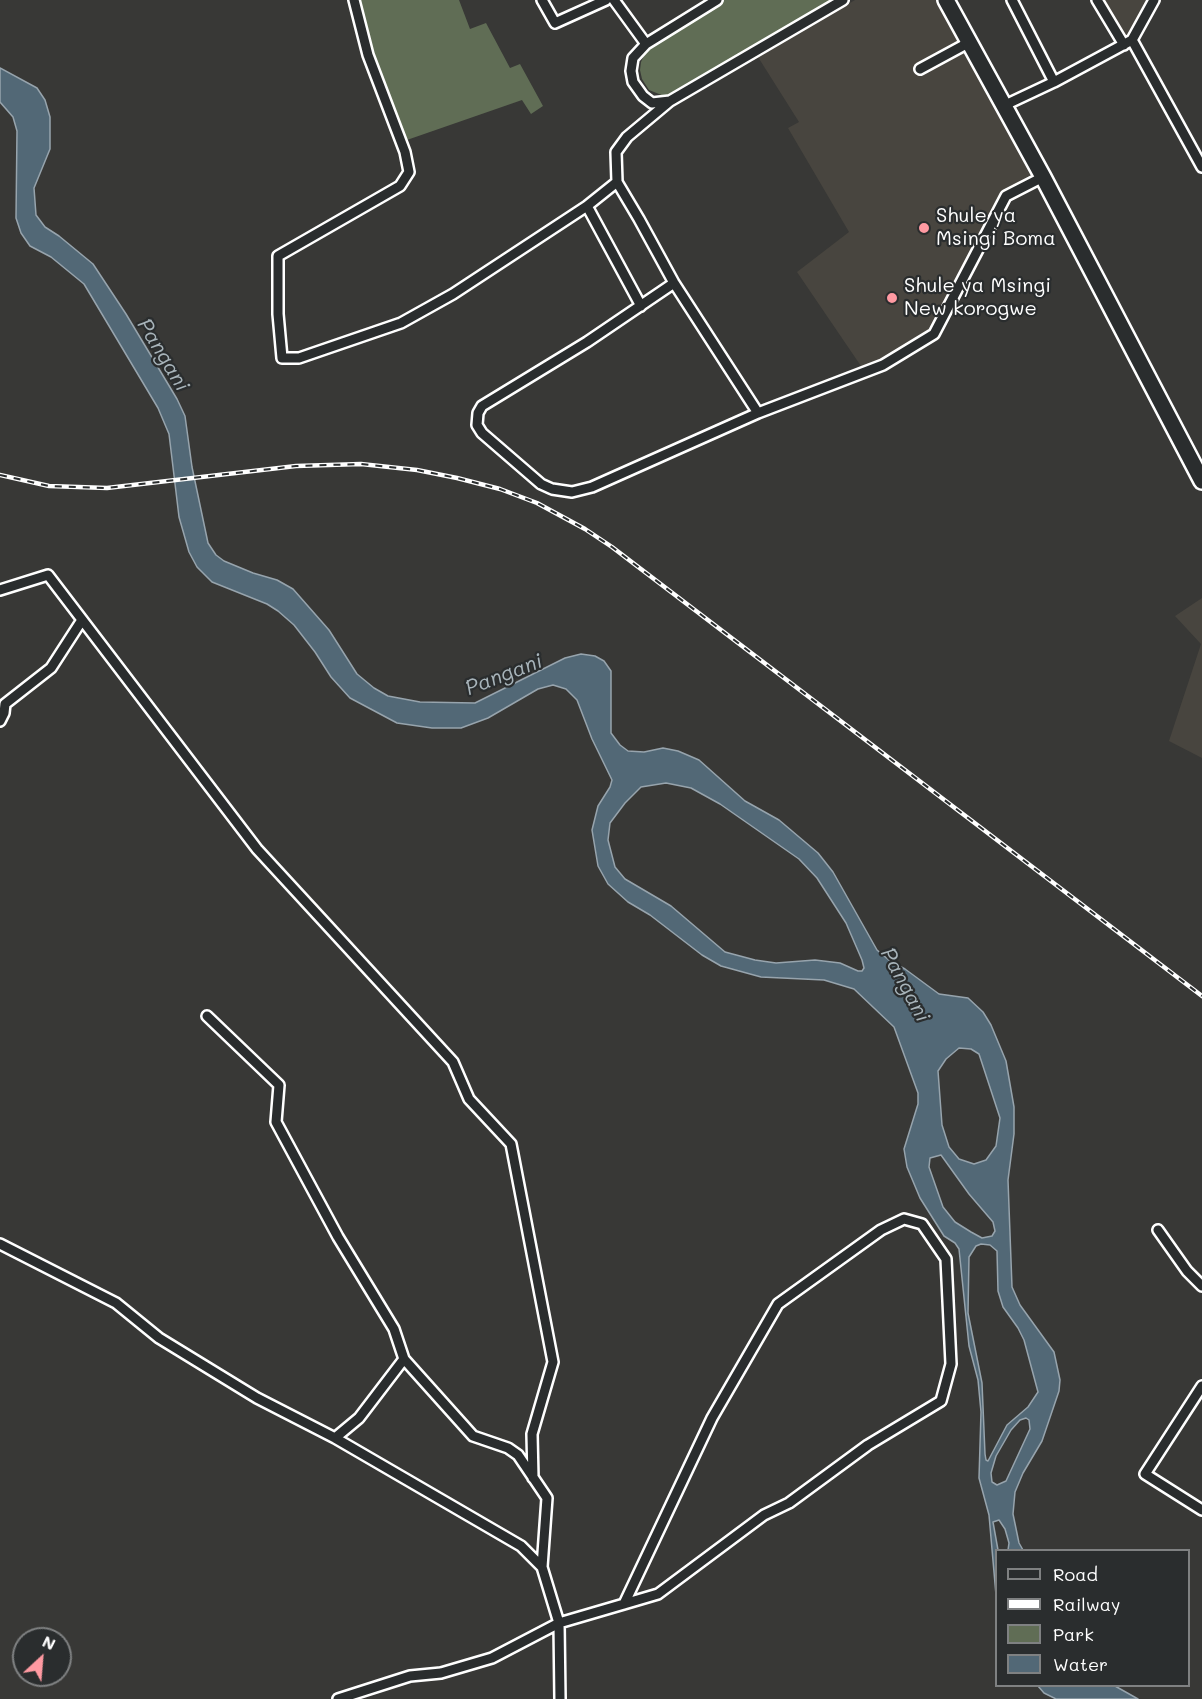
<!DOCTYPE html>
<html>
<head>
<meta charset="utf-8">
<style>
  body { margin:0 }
  #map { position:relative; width:1202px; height:1699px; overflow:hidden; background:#383836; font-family:Mali,sans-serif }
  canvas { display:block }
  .legend { position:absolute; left:995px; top:1549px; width:195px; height:138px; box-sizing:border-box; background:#2a2d2e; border:2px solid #7f8182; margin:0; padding:8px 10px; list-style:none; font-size:18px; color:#fff }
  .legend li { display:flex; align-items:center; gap:12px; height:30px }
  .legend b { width:30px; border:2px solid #7f8182 }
  .north { position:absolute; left:12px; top:1627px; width:60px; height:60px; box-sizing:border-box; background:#2a2d2e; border:2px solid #7f8182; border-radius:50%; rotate:26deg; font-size:16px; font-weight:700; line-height:24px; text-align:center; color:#fff }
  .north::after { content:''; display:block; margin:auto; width:21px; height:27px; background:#ff9aa2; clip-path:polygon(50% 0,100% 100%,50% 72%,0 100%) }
</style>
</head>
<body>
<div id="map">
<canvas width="1202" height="1699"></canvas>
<ul class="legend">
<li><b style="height:8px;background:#2a2d2e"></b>Road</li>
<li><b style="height:8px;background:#fff"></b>Railway</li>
<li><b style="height:16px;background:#606d55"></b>Park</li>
<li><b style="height:16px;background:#526876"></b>Water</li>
</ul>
<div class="north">N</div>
</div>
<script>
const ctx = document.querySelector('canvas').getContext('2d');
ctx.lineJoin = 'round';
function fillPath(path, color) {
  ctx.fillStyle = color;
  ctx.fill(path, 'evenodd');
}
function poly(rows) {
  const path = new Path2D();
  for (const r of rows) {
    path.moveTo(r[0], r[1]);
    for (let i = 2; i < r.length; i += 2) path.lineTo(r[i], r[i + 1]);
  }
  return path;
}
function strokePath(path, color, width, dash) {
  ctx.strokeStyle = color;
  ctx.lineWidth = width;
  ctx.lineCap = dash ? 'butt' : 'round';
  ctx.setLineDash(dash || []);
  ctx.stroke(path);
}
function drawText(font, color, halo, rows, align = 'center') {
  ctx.font = font + ' Mali,sans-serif';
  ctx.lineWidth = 4.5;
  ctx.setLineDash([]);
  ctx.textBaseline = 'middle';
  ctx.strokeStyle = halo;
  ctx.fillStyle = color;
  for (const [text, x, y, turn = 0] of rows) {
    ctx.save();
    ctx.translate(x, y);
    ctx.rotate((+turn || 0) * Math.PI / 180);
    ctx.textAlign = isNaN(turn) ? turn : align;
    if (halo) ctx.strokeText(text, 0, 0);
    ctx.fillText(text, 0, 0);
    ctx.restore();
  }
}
fillPath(poly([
  [855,0,937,0,1035,178,1004,194,932,332,882,363,863,369,797,272,849,232,788,128,799,122,758,57],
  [1100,0,1151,0,1129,39,1125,41],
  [1202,598,1202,758,1169,741,1201,644,1175,616]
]), '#48453f');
fillPath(poly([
  [357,0,459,0,470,29,486,23,510,68,520,64,543,106,531,114,522,100,404,141,370,54],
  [724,0,837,0,669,98,649,90,642,79,640,70,641,62,648,47]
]), '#606d55');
const water = poly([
  [0,68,37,88,45,100,50,117,50,149,34,188,36,215,45,227,59,236,93,264,126,314,177,399,185,416,192,467,208,543,216,555,224,561,253,573,277,580,293,589,329,630,357,674,374,688,388,696,420,702,475,703,565,658,581,654,595,656,604,661,611,671,611,733,620,745,628,751,644,752,663,748,678,751,699,760,745,801,779,820,818,853,833,872,877,950,890,961,905,969,939,994,968,998,983,1012,991,1025,1006,1061,1014,1107,1014,1134,1008,1180,1012,1287,1020,1305,1054,1352,1060,1380,1059,1391,1042,1441,1023,1473,1015,1492,1013,1514,1019,1543,1023,1550,1008,1550,1009,1543,1005,1529,999,1520,993,1522,998,1550,996,1595,989,1515,979,1478,981,1412,978,1380,969,1346,959,1249,955,1243,944,1236,920,1198,907,1167,904,1149,918,1104,918,1093,894,1027,854,989,824,980,761,977,721,966,702,955,650,915,628,902,608,884,598,866,592,830,598,806,610,787,612,780,592,739,577,700,566,689,553,685,538,689,488,718,461,728,432,728,397,723,350,698,331,677,315,652,294,625,278,611,267,604,212,582,197,567,189,552,179,517,169,434,158,408,84,284,51,257,30,246,21,233,16,218,17,131,13,117,0,102,0,68],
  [666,783,691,788,720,804,799,859,817,878,846,923,862,960,864,968,862,971,858,971,840,963,815,960,776,963,755,960,725,952,671,906,625,879,615,867,608,840,610,823,625,803,641,787,666,783],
  [959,1048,971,1049,979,1054,1000,1118,996,1146,986,1160,974,1164,959,1159,949,1147,942,1125,938,1071,946,1059,959,1048],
  [941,1155,969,1194,993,1222,995,1231,992,1236,982,1238,971,1232,955,1222,943,1207,929,1167,930,1158,941,1155],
  [981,1244,990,1245,997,1251,998,1291,1003,1307,1018,1328,1024,1340,1038,1392,1028,1407,1007,1425,988,1461,986,1460,985,1454,982,1383,968,1313,969,1257,976,1246,981,1244],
  [1026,1418,1029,1420,1030,1429,1006,1481,997,1485,992,1482,991,1473,996,1456,1011,1430,1020,1420,1026,1418],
  [1038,1686,1115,1686,1138,1699,1056,1699,1044,1693,1038,1686]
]);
fillPath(water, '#526876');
strokePath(water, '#97a4ad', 1.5);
const minor = poly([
  [354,0,368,55,405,152,409,172,400,186,278,256,278,314,282,358,299,358,401,323,453,294,587,206,617,182],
  [542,0,555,23,606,0],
  [614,0,646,44],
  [1012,0,1054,82],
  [1097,0,1124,45],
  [1132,40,1202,167],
  [920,69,968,43],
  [670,101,652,103,643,96,633,82,631,71,633,58,646,44,717,0],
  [1003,106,1054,82,1132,40,1154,0],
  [587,206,641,306],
  [674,283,587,342,482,406,478,413,477,425,482,433,541,484,552,489,572,492,592,487,758,413,883,365,934,334,1006,196,1043,177],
  [758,413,674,283,639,219,617,182,616,152,627,137,670,101,843,0],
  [0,590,48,575,257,849,453,1062,469,1099,511,1144,553,1362,532,1434,533,1478],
  [0,721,4,713,5,704,51,668,82,620],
  [207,1016,279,1085,276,1122,338,1237,394,1329,404,1359,473,1436,508,1448,518,1455,547,1498,542,1567],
  [1158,1230,1187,1271,1202,1286],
  [0,1244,116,1303,159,1338,257,1398,335,1438,521,1546,542,1567,559,1623,560,1699],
  [1202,1386,1145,1474,1202,1510],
  [335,1438,359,1418,404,1359],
  [338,1699,410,1676,441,1673,492,1658,559,1623,624,1604,658,1594,764,1515,789,1503,868,1445,941,1401,951,1364,946,1259,922,1224,904,1219,881,1230,778,1304,712,1418,624,1604]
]);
const trunk = poly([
  [946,0,1043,177,1202,481]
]);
strokePath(minor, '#fff', 14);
strokePath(trunk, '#fff', 20);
strokePath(minor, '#2a2d2e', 9);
strokePath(trunk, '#2a2d2e', 15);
const rail = poly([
  [0,475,49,486,107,488,296,466,361,464,417,470,457,478,500,489,537,503,585,529,612,547,1202,996]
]);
strokePath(rail, '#fff', 4.5);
strokePath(rail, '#2a2d2e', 2, [7]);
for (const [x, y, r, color] of [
  [924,228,6,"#ff9aa2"],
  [892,298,6,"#ff9aa2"]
]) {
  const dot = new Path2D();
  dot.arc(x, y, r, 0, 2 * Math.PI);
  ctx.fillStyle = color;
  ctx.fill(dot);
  strokePath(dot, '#2a2d2e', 2);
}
drawText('20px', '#fff', '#2a2d2e', [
  ["Shule ya",936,216],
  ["Msingi Boma",936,239],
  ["Shule ya Msingi",904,286],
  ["New korogwe",904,309]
], 'left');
drawText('italic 21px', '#a8b4ba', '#2a2d2e', [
  ["Pangani",163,355,59],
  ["Pangani",504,675,-21],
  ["Pangani",905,985,62]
]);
</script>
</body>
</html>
